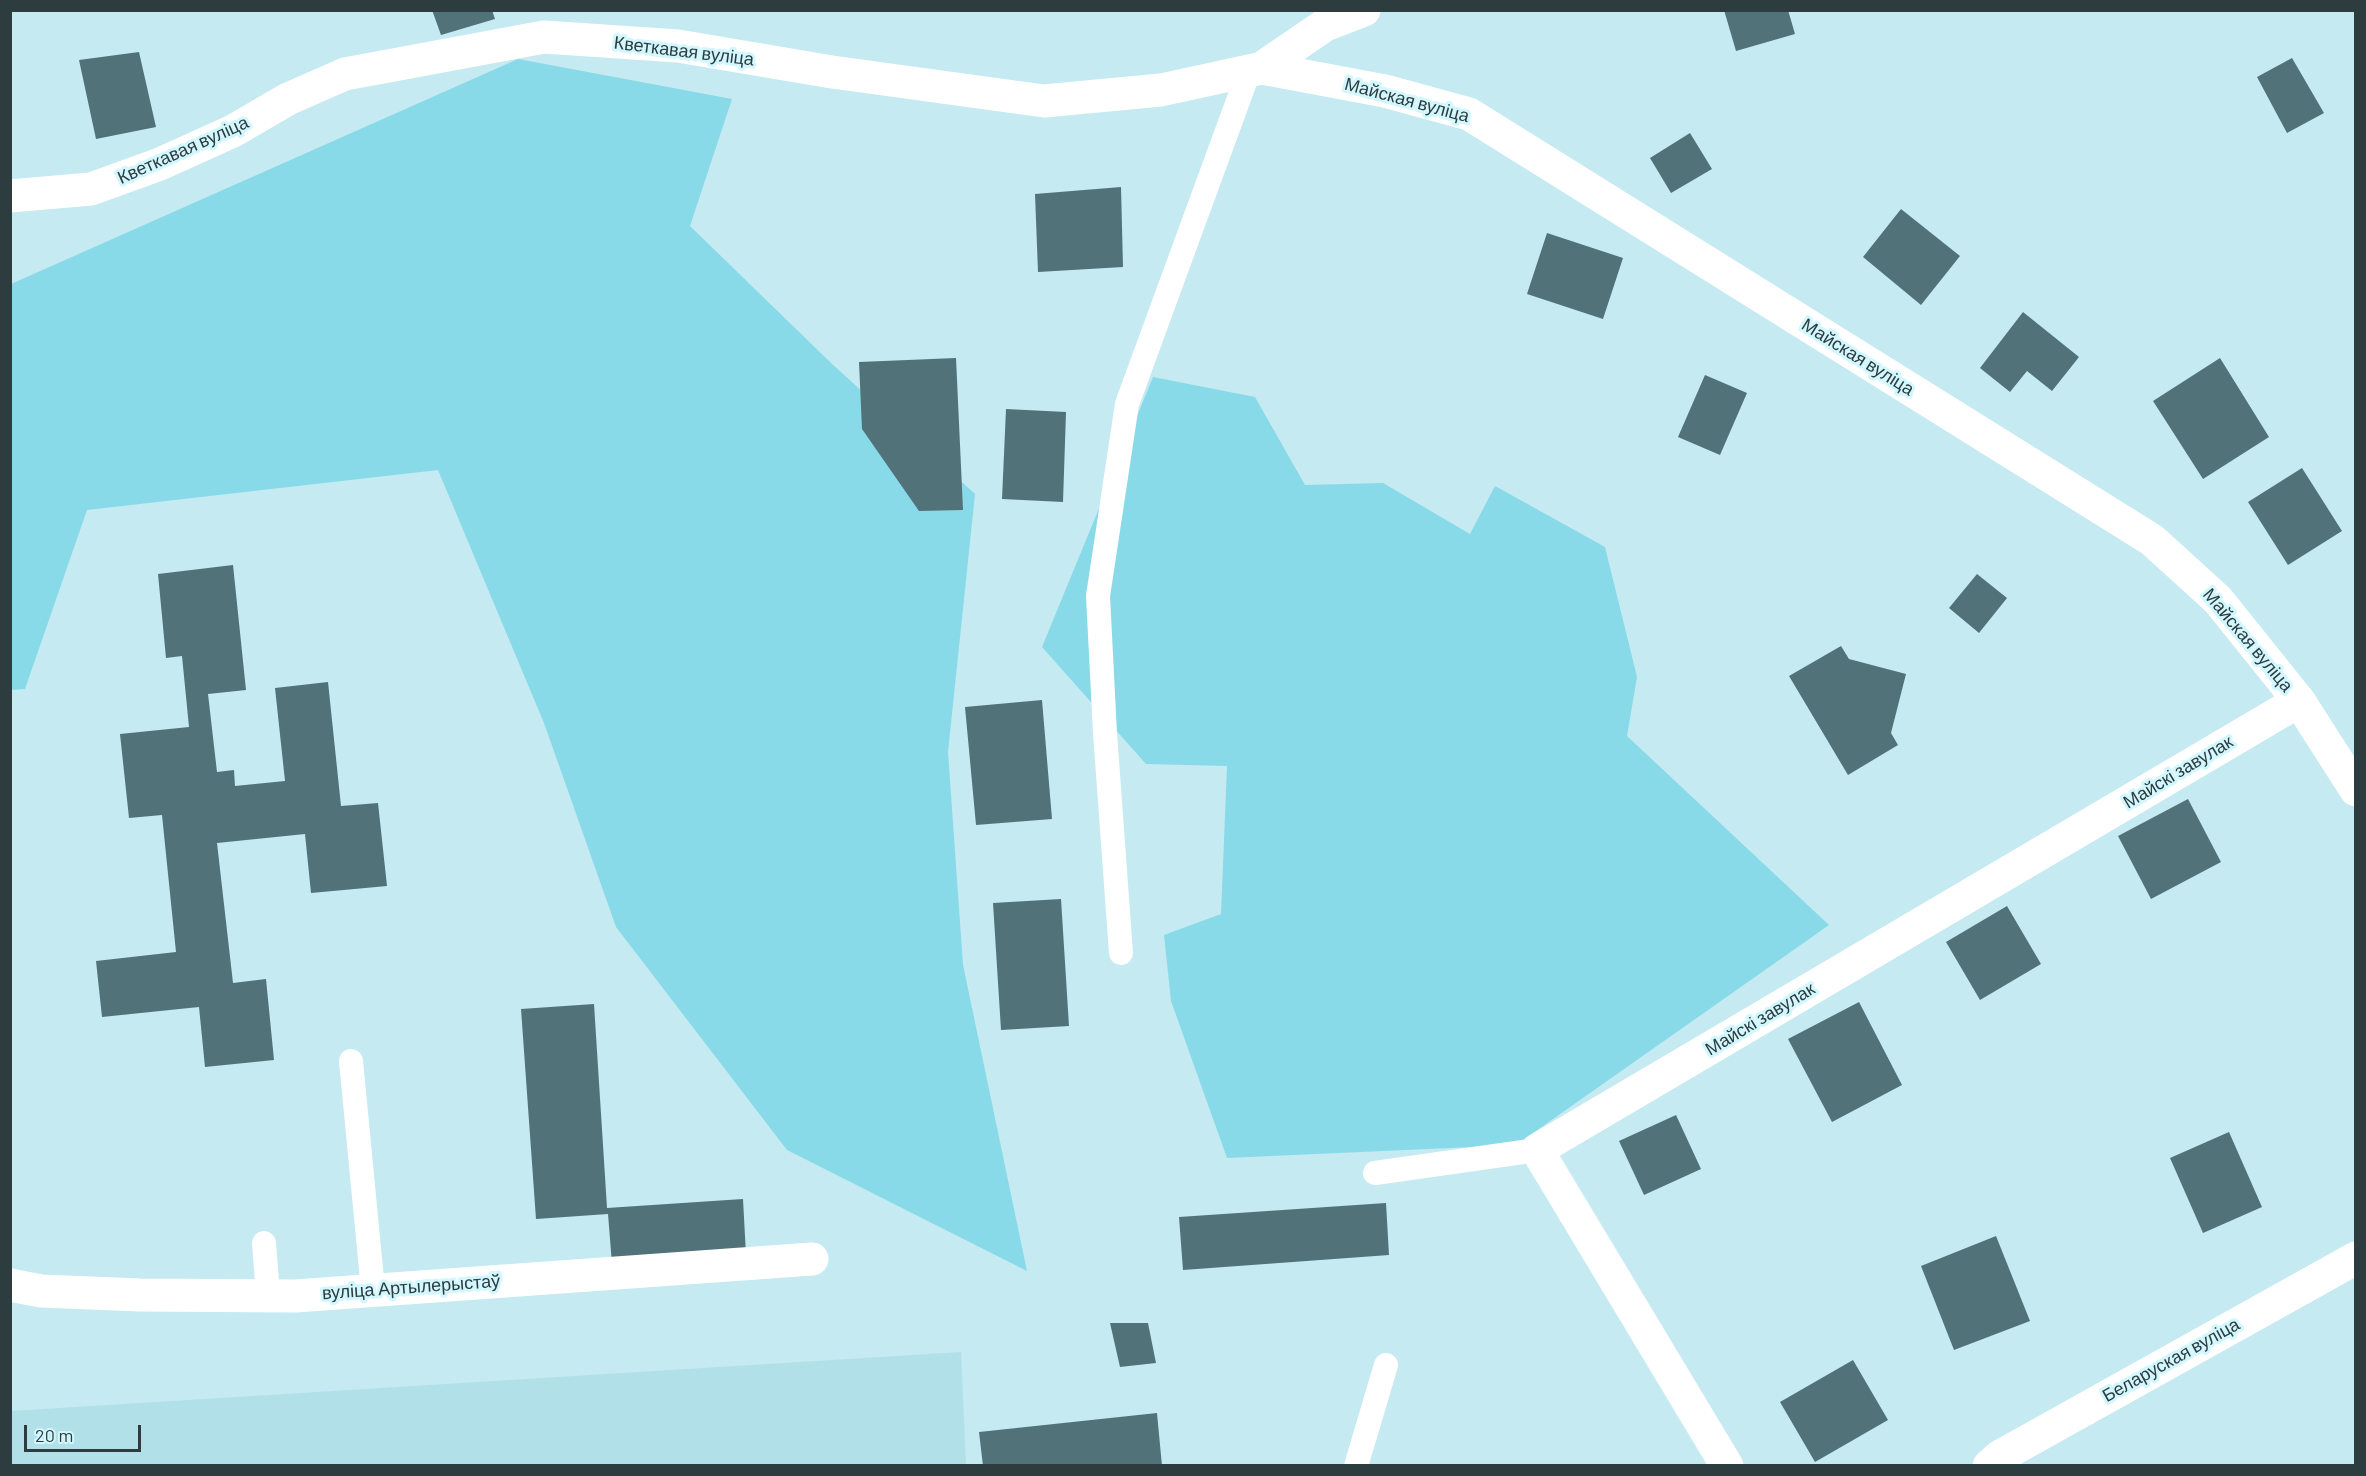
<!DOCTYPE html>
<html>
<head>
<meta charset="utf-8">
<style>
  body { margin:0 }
  #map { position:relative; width:2366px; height:1476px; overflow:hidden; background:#c5eaf1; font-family:Barlow,sans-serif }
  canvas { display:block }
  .frame { position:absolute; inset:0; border:12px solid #2d3c3f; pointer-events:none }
  .scale { position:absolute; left:24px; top:1425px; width:117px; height:27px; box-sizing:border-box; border:3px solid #2d3c3f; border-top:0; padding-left:8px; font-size:18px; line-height:21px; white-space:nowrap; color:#2d3c3f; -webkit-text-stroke:4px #d2f7fe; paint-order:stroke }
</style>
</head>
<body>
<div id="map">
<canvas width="2366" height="1476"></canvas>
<div class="frame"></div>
<div class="scale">20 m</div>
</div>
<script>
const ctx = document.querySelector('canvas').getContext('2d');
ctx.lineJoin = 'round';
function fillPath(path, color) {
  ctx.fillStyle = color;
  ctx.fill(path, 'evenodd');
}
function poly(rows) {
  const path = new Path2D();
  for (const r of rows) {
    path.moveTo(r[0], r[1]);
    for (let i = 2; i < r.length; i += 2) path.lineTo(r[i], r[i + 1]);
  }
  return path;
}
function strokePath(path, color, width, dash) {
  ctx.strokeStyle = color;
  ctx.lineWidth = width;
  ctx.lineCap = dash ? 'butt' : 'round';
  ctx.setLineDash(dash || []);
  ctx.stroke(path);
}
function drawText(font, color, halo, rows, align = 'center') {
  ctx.font = font + ' Barlow,sans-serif';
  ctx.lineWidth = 6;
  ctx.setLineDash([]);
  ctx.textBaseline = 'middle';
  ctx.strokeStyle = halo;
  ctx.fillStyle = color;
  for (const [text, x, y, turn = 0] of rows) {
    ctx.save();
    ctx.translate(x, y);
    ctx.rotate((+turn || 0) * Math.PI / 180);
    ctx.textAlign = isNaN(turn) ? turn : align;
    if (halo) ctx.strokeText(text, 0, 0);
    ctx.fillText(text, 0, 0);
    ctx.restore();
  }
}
fillPath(poly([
  [961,1352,966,1465,11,1465,11,1411]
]), '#b1e0e9');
fillPath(poly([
  [518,59,732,99,690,226,831,363,975,494,948,752,963,965,1027,1271,787,1150,616,927,544,723,438,470,87,510,25,689,11,690,11,284],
  [1153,377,1255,397,1305,485,1383,483,1470,534,1495,486,1605,547,1637,677,1627,736,1829,925,1516,1145,1227,1158,1171,1001,1164,935,1221,914,1227,766,1146,764,1042,647]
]), '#88dae9');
fillPath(poly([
  [432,10,492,10,495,19,441,35],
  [1724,10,1788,10,1795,34,1736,51],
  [139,52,156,127,96,139,79,60],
  [2292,58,2324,113,2287,133,2257,77],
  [1690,133,1712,169,1671,193,1650,158],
  [1121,187,1123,267,1038,272,1035,194],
  [1901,209,1960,256,1921,305,1863,257],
  [1547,233,1623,258,1603,319,1527,294],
  [2023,312,2079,357,2052,391,2027,371,2010,392,1980,368],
  [956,358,963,510,919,511,862,429,859,362],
  [2220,358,2269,437,2203,479,2153,401],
  [1705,375,1747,393,1720,455,1678,437],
  [1006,409,1066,412,1063,502,1002,499],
  [2302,468,2342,531,2288,565,2248,502],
  [233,565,246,690,208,694,217,772,234,770,235,786,285,781,275,688,328,682,341,806,378,803,387,886,311,893,305,834,217,843,233,983,266,979,274,1060,205,1067,199,1007,102,1017,96,961,176,952,162,815,129,818,120,734,189,727,182,656,166,658,158,574],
  [1977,574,2007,598,1979,633,1949,608],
  [1841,646,1849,659,1906,674,1891,733,1898,745,1848,775,1789,676],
  [1042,700,1052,819,976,825,965,707],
  [2188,799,2221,862,2151,899,2118,836],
  [1061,899,1069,1026,1001,1030,993,903],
  [2007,906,2041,964,1980,1000,1946,942],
  [1859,1002,1902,1085,1832,1122,1788,1039],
  [594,1004,607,1208,743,1199,746,1255,612,1264,608,1214,536,1219,521,1009],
  [1676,1115,1701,1169,1644,1195,1619,1141],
  [2229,1132,2262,1207,2203,1233,2170,1158],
  [1386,1203,1389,1255,1183,1270,1179,1217],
  [1996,1236,2030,1321,1954,1350,1921,1266],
  [1110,1323,1148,1323,1156,1363,1120,1367],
  [1853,1360,1888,1420,1815,1462,1780,1402],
  [1157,1413,1162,1466,983,1466,979,1432]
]), '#517279');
strokePath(poly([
  [1121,953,1105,733,1098,596,1127,404,1249,71],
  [351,1061,373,1290],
  [1375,1173,1537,1150],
  [264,1243,268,1295],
  [1356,1466,1386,1365]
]), '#fff', 24);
strokePath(poly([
  [1262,68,1385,91,1469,114,2152,540,2218,600,2299,701,2356,790],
  [10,196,91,189,160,164,233,131,288,99,345,74,544,37,678,46,832,72,1044,101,1161,90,1262,68,1325,25,1364,10],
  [10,1285,41,1291,140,1295,295,1296,812,1259],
  [1727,1466,1537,1150,2299,701],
  [1989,1466,1999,1457,2356,1258]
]), '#fff', 33);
drawText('18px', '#2d3c3f', '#d2f7fe', [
  ["Кветкавая вуліца",684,51,7],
  ["Майская вуліца",1407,100,15],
  ["Кветкавая вуліца",183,150,-24],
  ["Майская вуліца",1858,357,32],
  ["Майская вуліца",2248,640,50],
  ["Майскі завулак",2178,772,-31],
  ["Майскі завулак",1760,1019,-31],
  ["вуліца Артылерыстаў",411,1287,-4],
  ["Беларуская вуліца",2171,1360,-29]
]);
</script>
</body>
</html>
